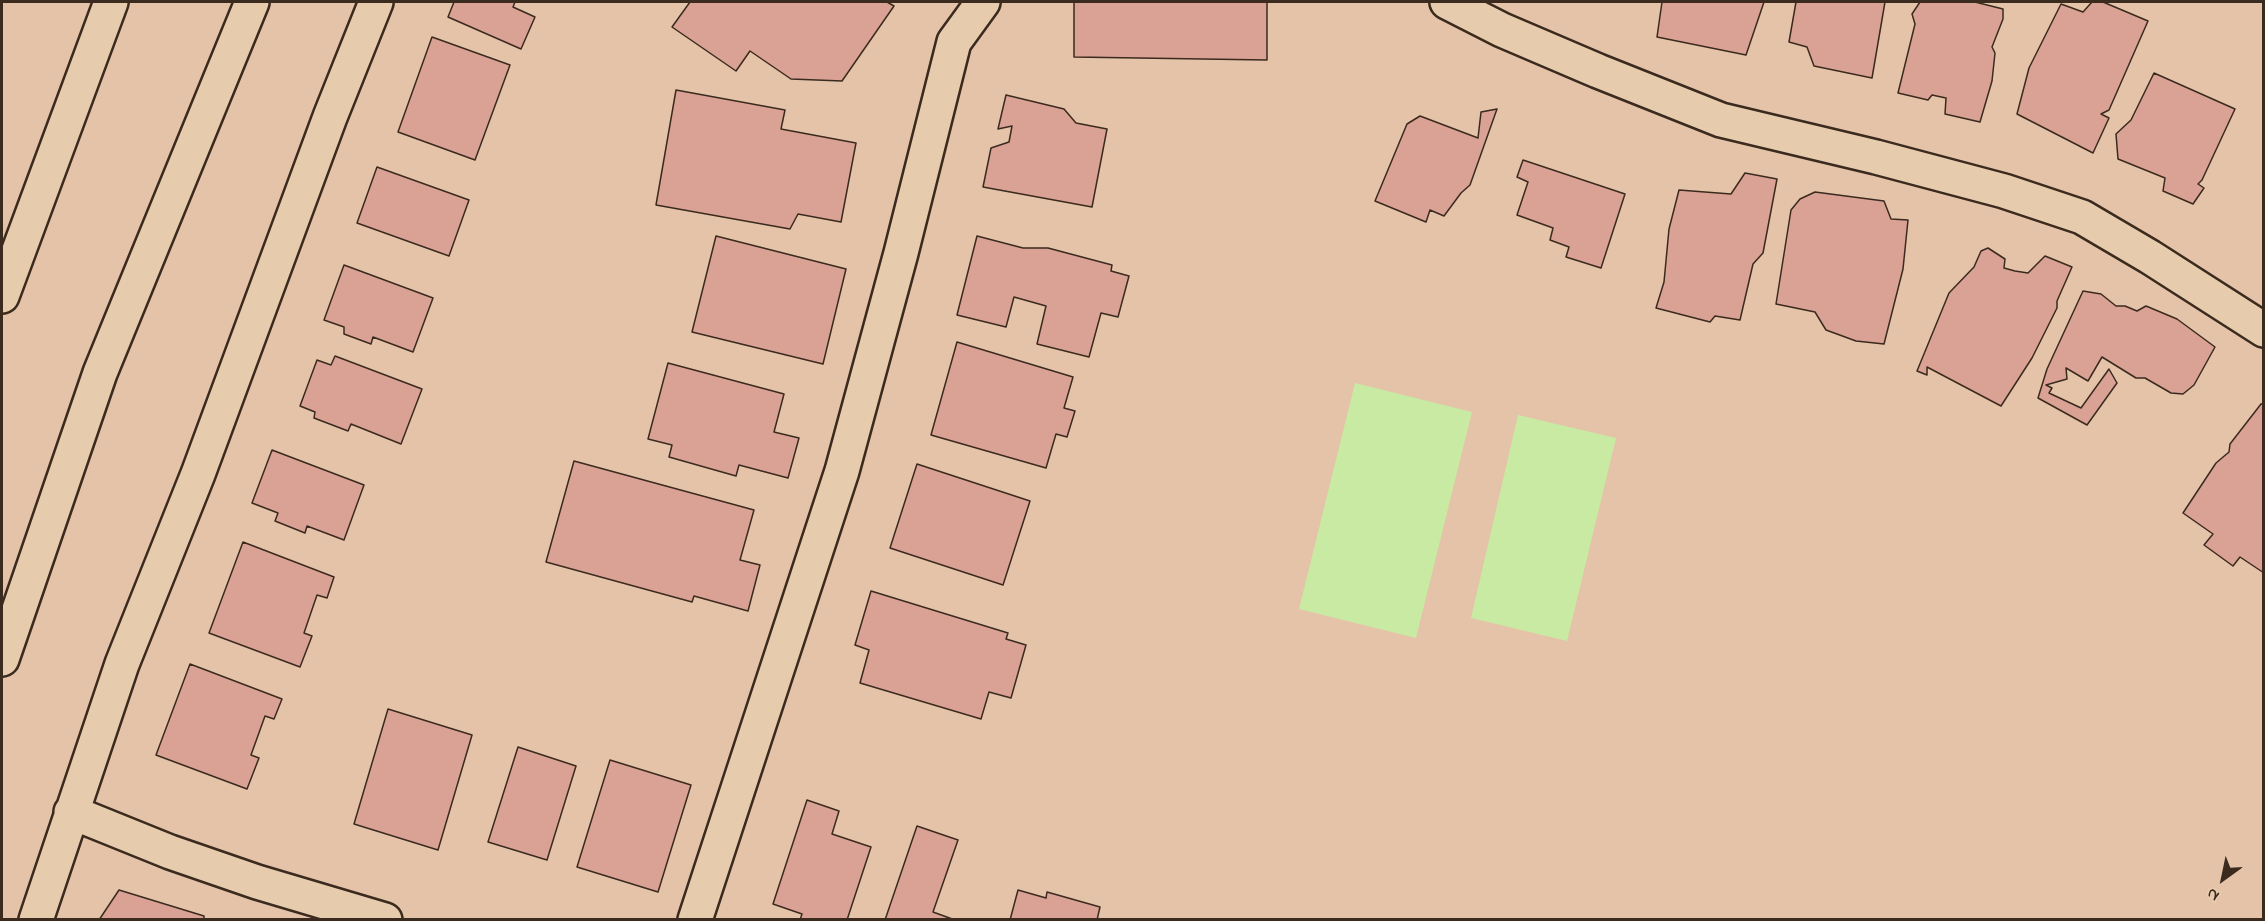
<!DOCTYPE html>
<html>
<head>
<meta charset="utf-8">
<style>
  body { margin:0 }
  #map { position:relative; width:2265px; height:921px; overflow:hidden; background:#e4c3a8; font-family:"Indie Flower",sans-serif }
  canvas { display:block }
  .frame { position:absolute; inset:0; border:3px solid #3b2a1e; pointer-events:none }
  .north { position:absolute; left:2193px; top:849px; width:60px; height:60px; -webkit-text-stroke:4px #e6cbad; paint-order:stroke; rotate:213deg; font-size:16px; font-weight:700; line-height:24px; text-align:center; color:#3b2a1e }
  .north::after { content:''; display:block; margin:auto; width:21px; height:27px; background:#3b2a1e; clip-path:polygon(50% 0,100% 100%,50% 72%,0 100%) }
</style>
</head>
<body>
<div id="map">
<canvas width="2265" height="921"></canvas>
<div class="frame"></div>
<div class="north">N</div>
</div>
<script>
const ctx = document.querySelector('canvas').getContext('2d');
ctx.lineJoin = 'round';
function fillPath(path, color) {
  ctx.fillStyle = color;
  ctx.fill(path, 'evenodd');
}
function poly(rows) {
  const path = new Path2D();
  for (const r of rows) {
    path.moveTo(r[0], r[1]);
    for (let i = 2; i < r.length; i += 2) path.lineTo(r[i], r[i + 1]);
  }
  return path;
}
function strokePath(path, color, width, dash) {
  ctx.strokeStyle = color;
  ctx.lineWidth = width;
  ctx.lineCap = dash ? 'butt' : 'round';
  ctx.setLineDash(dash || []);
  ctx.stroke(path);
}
fillPath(poly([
  [1355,383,1472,412,1416,638,1299,609],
  [1518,415,1616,438,1567,641,1471,618]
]), '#c9eaa2');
const building = poly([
  [454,2,515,2,513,7,535,17,521,49,448,17,454,2],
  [690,2,887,2,894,6,842,81,791,79,750,51,736,71,672,27,690,2],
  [1074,2,1267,2,1267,60,1074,57,1074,2],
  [1662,2,1764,2,1746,55,1657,37,1662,2],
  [1796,2,1885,2,1872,78,1814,66,1807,47,1789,42,1796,2],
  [1920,2,1975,2,2003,9,2003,19,1992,47,1995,53,1992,81,1980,122,1945,114,1946,98,1932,95,1928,100,1898,93,1915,24,1912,14,1920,2],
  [2092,2,2103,2,2148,21,2109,110,2101,114,2109,118,2093,153,2017,114,2029,68,2061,4,2083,12,2092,2],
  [432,37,510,65,475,160,398,132,432,37],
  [2154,73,2235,109,2202,180,2198,184,2204,188,2193,204,2163,191,2165,178,2118,159,2116,134,2131,120,2154,73],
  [676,90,785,110,781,129,856,143,841,222,798,214,790,229,656,205,676,90],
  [1006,95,1064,109,1076,123,1107,129,1092,207,983,187,991,148,1009,142,1012,126,998,129,1006,95],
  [1497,109,1470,185,1461,193,1444,216,1430,210,1426,222,1375,201,1407,124,1420,116,1478,138,1481,112,1497,109],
  [1523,160,1625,194,1601,268,1566,257,1569,247,1550,240,1553,228,1517,215,1528,182,1517,177,1523,160],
  [377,167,469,200,449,256,357,223,377,167],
  [1745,173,1777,179,1763,253,1753,264,1740,320,1715,316,1710,322,1656,308,1664,282,1669,229,1679,190,1731,194,1745,173],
  [1815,192,1884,201,1891,219,1908,220,1903,269,1884,344,1856,341,1826,330,1815,312,1776,304,1791,210,1800,199,1815,192],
  [716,236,846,269,823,364,692,332,716,236],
  [977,236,1023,248,1048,248,1112,265,1111,271,1129,276,1118,317,1101,313,1089,357,1037,344,1046,306,1014,297,1006,327,957,315,977,236],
  [1988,248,2005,259,2004,268,2015,271,2028,273,2045,256,2072,267,2057,301,2057,308,2032,358,2001,406,1927,367,1927,375,1917,371,1949,293,1974,267,1981,251,1988,248],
  [344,265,433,298,413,352,373,337,371,344,344,334,344,327,324,320,344,265],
  [2083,291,2101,294,2116,306,2125,306,2137,311,2146,306,2177,319,2215,347,2194,385,2183,394,2171,393,2145,378,2136,378,2102,357,2088,381,2066,368,2067,379,2046,385,2052,388,2049,393,2081,408,2109,369,2117,383,2087,425,2038,398,2047,369,2083,291],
  [957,342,1073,377,1064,408,1075,411,1067,437,1056,434,1046,468,931,435,957,342],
  [335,356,422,389,401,444,351,424,348,431,314,418,315,412,300,406,317,360,331,365,335,356],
  [668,363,784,394,774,432,799,438,788,478,739,465,736,476,669,457,672,445,648,439,668,363],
  [2261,404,2264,404,2264,573,2240,557,2233,566,2204,545,2213,534,2183,513,2216,463,2229,452,2230,444,2261,404],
  [272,450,364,485,344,540,307,526,305,533,275,521,278,513,252,503,272,450],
  [574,461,754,510,740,560,760,565,748,611,694,596,692,602,546,562,574,461],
  [917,464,1030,501,1003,585,890,548,917,464],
  [243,542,334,577,327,598,317,595,304,633,312,636,300,667,209,633,243,542],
  [871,591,1008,633,1006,639,1026,645,1011,698,989,692,981,719,860,683,869,650,855,645,871,591],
  [190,664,282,699,274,719,265,716,251,755,259,758,247,789,156,755,190,664],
  [388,709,472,735,438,850,354,824,388,709],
  [518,747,576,766,547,860,488,842,518,747],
  [610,760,691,785,658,892,577,867,610,760],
  [807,800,839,811,832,834,871,847,847,920,800,920,802,914,773,904,807,800],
  [917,826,958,840,933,912,955,920,885,920,917,826],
  [119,890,204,916,204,920,99,920,119,890],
  [1018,890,1046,898,1047,892,1100,907,1097,920,1010,920,1018,890]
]);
fillPath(building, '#daa195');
strokePath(building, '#3b2a1e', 1.5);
const minor = poly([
  [1447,2,1502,30,1598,71,1721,120,1876,157,2004,191,2082,217,2150,257,2264,330],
  [2,296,111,2],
  [2,659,100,373,252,2],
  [71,812,170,852,257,882,385,920],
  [36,920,122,664,198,474,330,117,376,2],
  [695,920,842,471,901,253,954,42,983,2]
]);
strokePath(minor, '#3b2a1e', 38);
strokePath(minor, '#e6cbad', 33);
</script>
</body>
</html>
